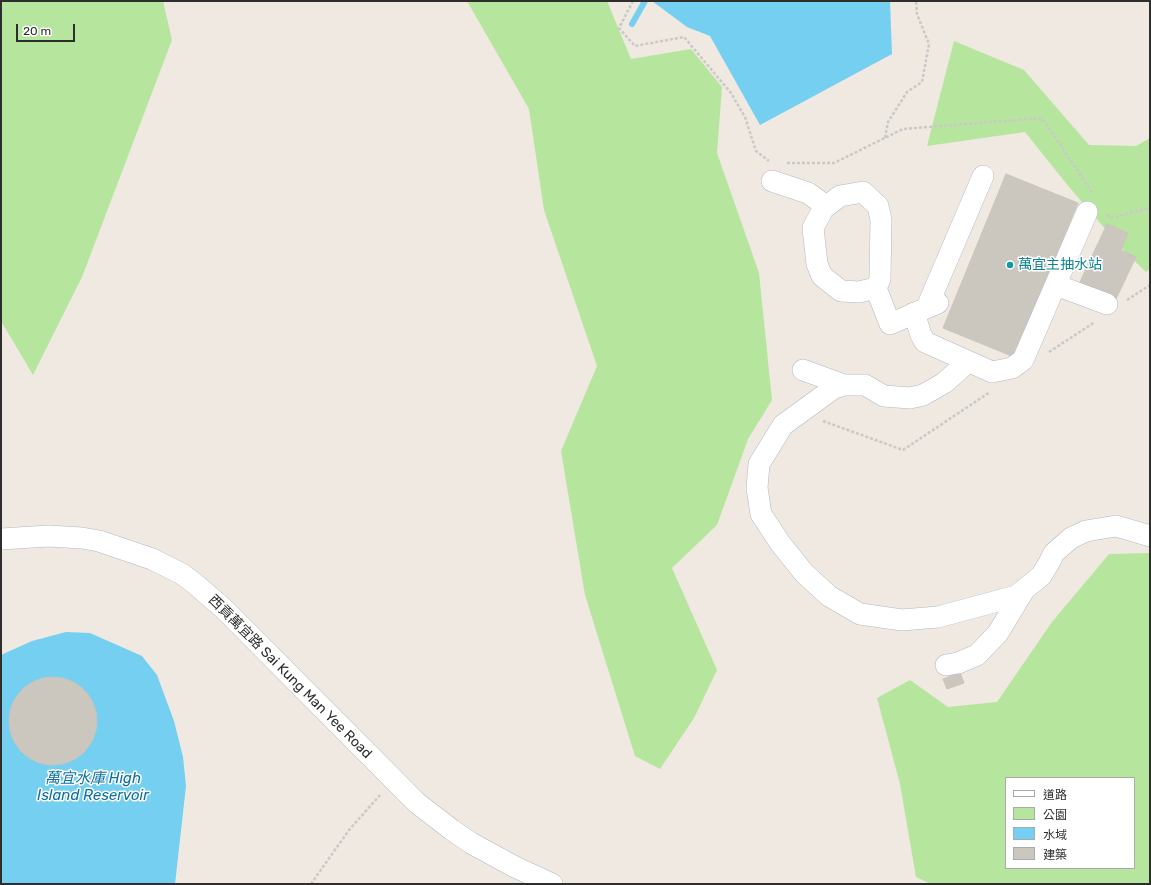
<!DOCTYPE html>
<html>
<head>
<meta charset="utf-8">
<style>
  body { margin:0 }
  #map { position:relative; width:1151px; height:885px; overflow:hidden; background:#efe9e1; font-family:Rubik,"Noto Sans TC",sans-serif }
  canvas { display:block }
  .frame { position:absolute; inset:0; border:2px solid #2e2e2e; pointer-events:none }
  .legend { position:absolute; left:1005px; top:777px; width:130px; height:92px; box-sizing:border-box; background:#fff; border:1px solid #ababab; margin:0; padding:5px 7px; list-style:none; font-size:12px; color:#2e2e2e }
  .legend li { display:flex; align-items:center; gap:8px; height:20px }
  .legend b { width:20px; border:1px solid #ababab }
  .scale { position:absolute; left:16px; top:24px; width:59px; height:18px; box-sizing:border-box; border:2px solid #2e2e2e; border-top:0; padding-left:5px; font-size:12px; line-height:14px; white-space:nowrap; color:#2e2e2e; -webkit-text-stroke:3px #fff; paint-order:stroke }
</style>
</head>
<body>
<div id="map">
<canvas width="1151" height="885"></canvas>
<div class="frame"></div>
<ul class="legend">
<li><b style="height:5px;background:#fff"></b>道路</li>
<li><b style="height:11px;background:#b6e59e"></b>公園</li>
<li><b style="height:11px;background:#75cff0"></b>水域</li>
<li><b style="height:11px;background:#cbc7bf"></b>建築</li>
</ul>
<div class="scale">20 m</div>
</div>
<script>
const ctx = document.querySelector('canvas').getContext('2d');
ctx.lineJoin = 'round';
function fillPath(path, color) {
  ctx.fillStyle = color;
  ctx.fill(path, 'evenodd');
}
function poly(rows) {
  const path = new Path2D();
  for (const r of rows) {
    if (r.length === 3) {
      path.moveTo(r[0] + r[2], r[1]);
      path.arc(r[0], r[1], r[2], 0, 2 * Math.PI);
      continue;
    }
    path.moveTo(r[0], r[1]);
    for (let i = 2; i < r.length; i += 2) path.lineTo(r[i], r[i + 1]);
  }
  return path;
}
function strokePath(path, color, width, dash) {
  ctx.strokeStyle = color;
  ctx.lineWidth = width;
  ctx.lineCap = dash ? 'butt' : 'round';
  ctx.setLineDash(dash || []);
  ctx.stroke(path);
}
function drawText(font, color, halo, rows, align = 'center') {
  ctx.font = font + ' Rubik,"Noto Sans TC",sans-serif';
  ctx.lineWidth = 3;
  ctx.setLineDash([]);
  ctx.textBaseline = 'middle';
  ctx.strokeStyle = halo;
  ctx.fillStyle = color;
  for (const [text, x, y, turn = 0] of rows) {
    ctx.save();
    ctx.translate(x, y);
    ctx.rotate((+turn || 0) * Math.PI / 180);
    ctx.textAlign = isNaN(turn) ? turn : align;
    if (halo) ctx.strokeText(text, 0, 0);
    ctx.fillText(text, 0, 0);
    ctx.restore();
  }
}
fillPath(poly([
  [1,1,163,1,172,40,82,277,33,375,1,321],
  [467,1,607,1,631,59,691,49,722,87,717,153,759,273,772,400,748,439,717,525,672,568,717,670,694,718,660,769,635,756,585,595,561,451,597,366,544,210,529,109],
  [954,41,1024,70,1089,145,1136,146,1150,138,1150,269,1146,272,1126,253,1069,187,1025,132,927,146],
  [1150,553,1150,884,931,884,916,877,900,784,877,698,910,680,948,707,997,702,1052,622,1109,554],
  [1006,778,1134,778,1134,868,1006,868]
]), '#b6e59e');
fillPath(poly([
  [652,1,890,1,892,54,760,125,710,36,687,27],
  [66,632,90,633,142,656,157,675,174,721,183,757,186,786,175,884,1,884,1,655,32,641]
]), '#75cff0');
strokePath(poly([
  [632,24,645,1]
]), '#75cff0', 6);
const building = poly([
  [1006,174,1078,203,1014,357,943,328,1006,174],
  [1107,224,1128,233,1121,250,1136,257,1115,301,1079,284,1107,224],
  [960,672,964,683,947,689,943,679,960,672],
  [53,721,44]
]);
fillPath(building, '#cbc7bf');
strokePath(building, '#cbc5ba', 1);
const minor = poly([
  [772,181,808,193,826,206],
  [1056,285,1107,304],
  [876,288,880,279,881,220,878,206,863,192,840,196,823,209,813,228,817,264,822,276,841,291,859,292,876,288,890,324,938,303],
  [927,307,983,176],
  [914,313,921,335,925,342,992,372,1012,368,1023,360,1087,212],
  [968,362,944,383,923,395,910,398,884,396,865,385,844,385,834,388,783,425,759,464,757,488,761,514,780,543,804,573,829,596,860,614,902,620,938,617,1016,596,1041,576,1049,563,1054,553,1071,538,1086,531,1116,526,1150,536],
  [803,370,844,385],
  [1,539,49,536,82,538,99,541,152,559,182,574,194,583,224,609,417,803,452,830,471,843,515,867,552,884],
  [946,665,958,663,977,655,998,633,1024,590]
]);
strokePath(minor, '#b4b7c1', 22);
strokePath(poly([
  [633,1,619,28,635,46,684,37,731,93,745,117,756,151,769,161],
  [885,138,888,122,907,92,922,82,929,44,917,14,916,1],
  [787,163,834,163,903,129,1042,118,1092,192],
  [1107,215,1110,218,1150,208],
  [1127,300,1150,285],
  [1049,352,1095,322],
  [823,421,903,450,990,392],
  [311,884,349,830,380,795]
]), '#c9c9c9', 2.5, [3, 2]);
strokePath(minor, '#fff', 21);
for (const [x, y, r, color] of [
  [1010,265,4,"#0f9aa8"]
]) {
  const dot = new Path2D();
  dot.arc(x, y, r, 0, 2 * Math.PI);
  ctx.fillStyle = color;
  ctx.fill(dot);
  strokePath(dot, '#fff', 1.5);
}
drawText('14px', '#0d838f', '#fff', [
  ["萬宜主抽水站",1018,265]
], 'left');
drawText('14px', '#2e2e2e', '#fff', [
  ["西貢萬宜路 Sai Kung Man Yee Road",290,677,45]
]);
drawText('italic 15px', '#0d6fa3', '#fff', [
  ["萬宜水庫 High",93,779],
  ["Island Reservoir",93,796]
]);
</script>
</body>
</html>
